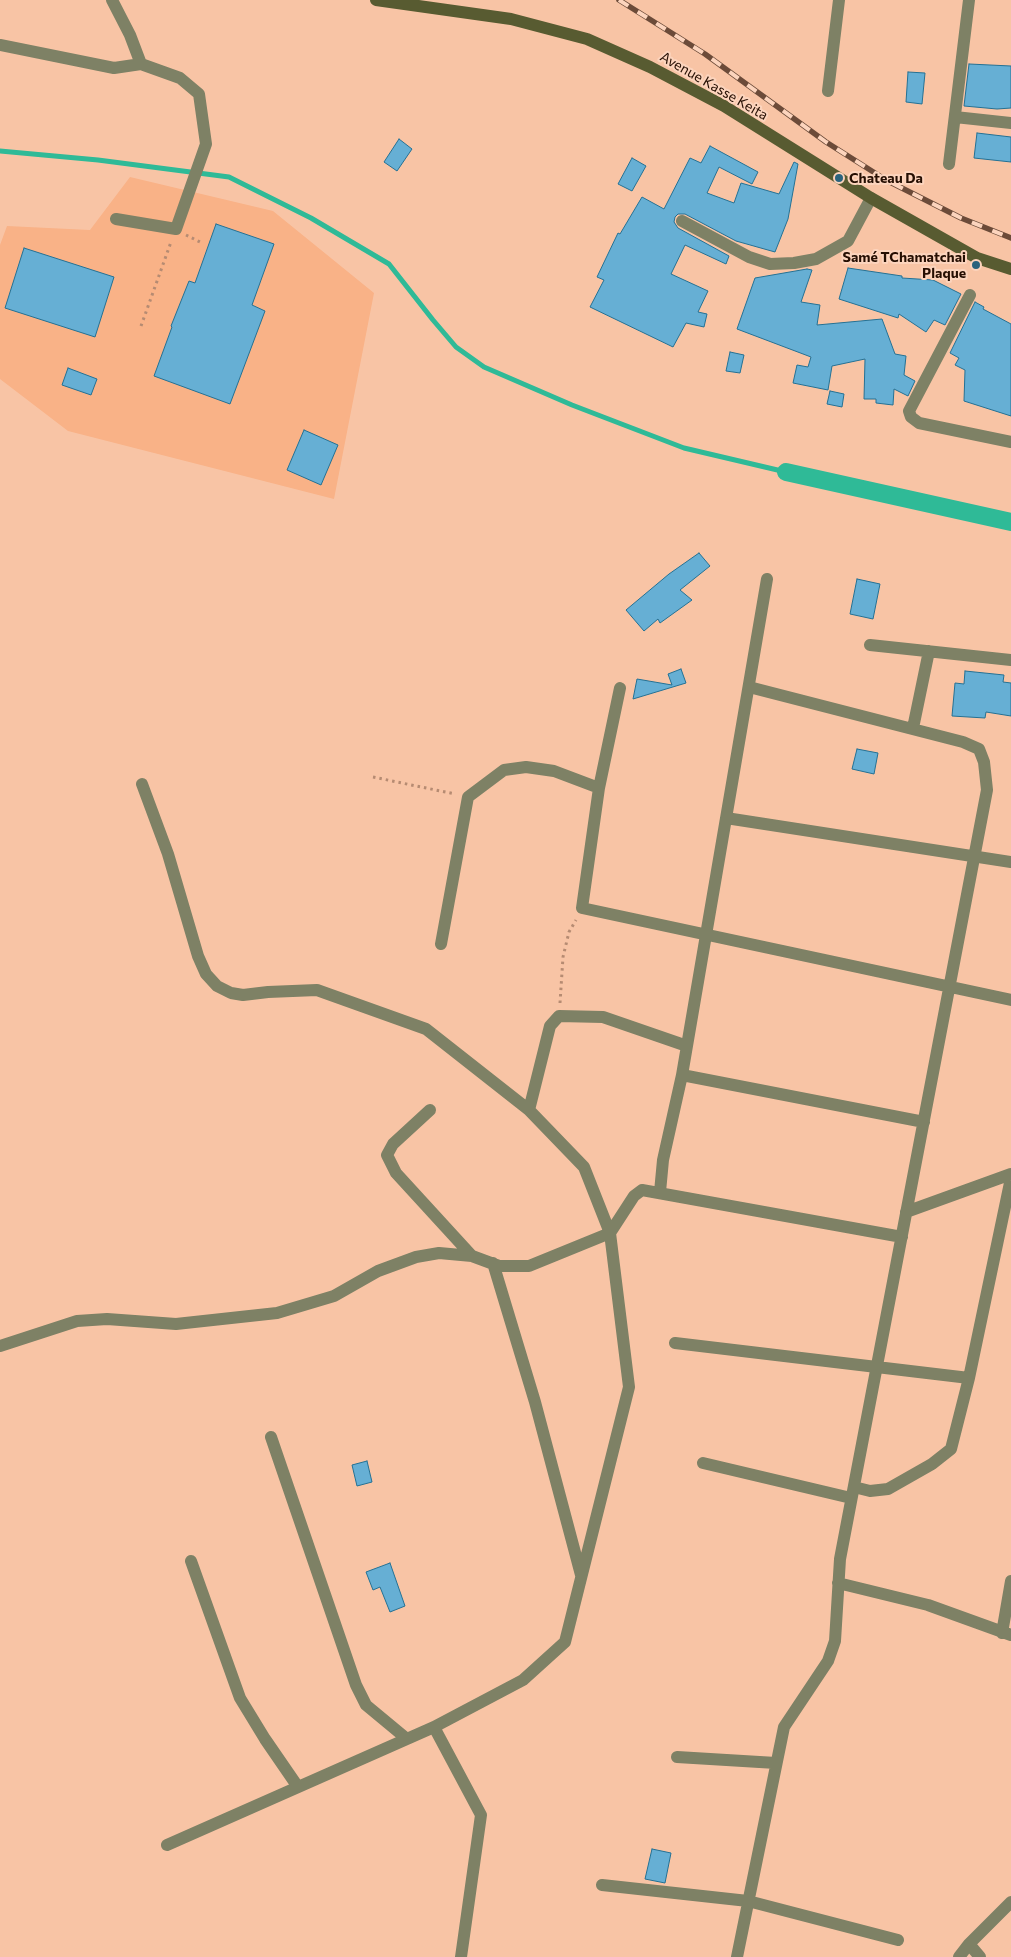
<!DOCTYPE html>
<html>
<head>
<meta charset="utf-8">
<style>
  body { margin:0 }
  canvas { display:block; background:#f8c4a5 }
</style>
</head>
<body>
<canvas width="1011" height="1957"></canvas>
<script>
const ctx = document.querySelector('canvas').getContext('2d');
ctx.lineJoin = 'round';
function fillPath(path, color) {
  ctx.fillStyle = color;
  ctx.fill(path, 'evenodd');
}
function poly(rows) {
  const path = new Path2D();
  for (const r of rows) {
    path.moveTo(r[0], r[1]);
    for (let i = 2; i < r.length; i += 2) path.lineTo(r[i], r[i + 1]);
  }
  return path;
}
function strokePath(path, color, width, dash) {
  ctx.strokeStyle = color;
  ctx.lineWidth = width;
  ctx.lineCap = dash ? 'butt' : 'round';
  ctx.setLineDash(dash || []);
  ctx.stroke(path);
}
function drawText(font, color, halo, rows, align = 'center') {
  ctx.font = font + ' Commissioner,sans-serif';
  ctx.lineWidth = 4;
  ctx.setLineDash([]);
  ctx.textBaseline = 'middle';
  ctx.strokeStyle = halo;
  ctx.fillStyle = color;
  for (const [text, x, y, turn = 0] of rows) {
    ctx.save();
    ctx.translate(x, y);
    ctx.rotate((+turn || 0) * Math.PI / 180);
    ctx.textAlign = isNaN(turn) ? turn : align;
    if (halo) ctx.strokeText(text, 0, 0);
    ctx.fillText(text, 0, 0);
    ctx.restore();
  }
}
fillPath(poly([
  [130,177,273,211,374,293,334,499,68,431,0,379,0,245,7,226,90,230]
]), '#f9b287');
strokePath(poly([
  [0,151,98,160,229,177,311,218,389,264,433,320,456,347,484,367,572,405,684,448,786,472]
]), '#2fba97', 5);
strokePath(poly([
  [786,472,1011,522]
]), '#2fba97', 18);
const building = poly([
  [969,64,1011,66,1011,108,997,109,964,106,969,64],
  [908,72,925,73,922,104,906,102,908,72],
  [977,133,1011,137,1011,162,974,158,977,133],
  [399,139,412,149,397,171,384,162,399,139],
  [710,146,758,172,752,184,719,167,707,193,734,203,741,183,779,194,794,162,798,164,788,219,775,252,736,241,685,214,678,214,675,217,674,222,678,228,729,256,726,264,685,245,671,274,708,291,698,312,707,314,704,327,686,323,673,347,590,307,604,280,597,277,607,256,618,233,620,234,642,197,664,209,690,158,701,163,710,146],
  [632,158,646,166,632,191,618,184,632,158],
  [216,224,274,244,252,305,265,311,230,404,154,376,172,327,171,326,189,281,195,283,216,224],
  [24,248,114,277,95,337,5,308,24,248],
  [848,268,902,276,902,278,933,280,961,294,945,325,934,320,926,332,899,314,898,318,839,299,848,268],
  [807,269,812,270,801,302,820,305,817,325,882,319,895,354,906,356,904,375,915,381,908,396,894,389,893,405,876,403,876,399,864,399,865,359,832,366,828,390,793,383,797,365,808,367,811,357,737,329,755,278,807,269],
  [975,302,984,307,983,309,1011,324,1011,416,964,401,965,370,955,365,959,358,950,353,975,302],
  [730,352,744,355,740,373,726,371,730,352],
  [68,368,97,379,91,395,62,385,68,368],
  [830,391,844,394,842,407,827,404,830,391],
  [304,430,338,445,321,485,287,470,304,430],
  [699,553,710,566,680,590,692,600,660,623,658,619,644,631,626,610,669,574,699,553],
  [857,579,880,584,873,619,850,614,857,579],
  [681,669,686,683,633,699,637,679,672,685,668,674,681,669],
  [965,671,1004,675,1003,682,1011,683,1011,716,986,712,985,718,952,716,955,683,964,684,965,671],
  [857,749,878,753,874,774,852,769,857,749],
  [367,1461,372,1482,357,1486,352,1465,367,1461],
  [390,1563,405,1606,390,1612,380,1587,373,1590,366,1572,390,1563],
  [652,1849,671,1853,665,1883,645,1879,652,1849]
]);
fillPath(building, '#66afd4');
strokePath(building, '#247194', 1);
strokePath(poly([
  [186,235,200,242],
  [141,326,171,242],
  [373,777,455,794],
  [560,1003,563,957,569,932,576,920]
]), '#b68b72', 3, [2.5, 4]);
strokePath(poly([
  [112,0,130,35,141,64,180,78,199,94,206,144,176,229,116,219],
  [0,45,114,68,141,64],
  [828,91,839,0],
  [955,117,1011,123],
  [949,164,969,0],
  [682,221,749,257,770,264,794,263,816,259,848,241,871,198],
  [970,295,909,411,911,417,919,423,1011,442],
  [870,645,1011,660],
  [620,688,599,788,582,908,1011,1000],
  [913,728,929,651],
  [142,784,168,854,198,956,206,974,217,986,231,993,243,995,268,992,317,990,426,1029,529,1110,584,1167,610,1233,629,1387,565,1642,523,1680,434,1727,167,1845],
  [726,818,1011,862],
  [441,944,468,797,504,770,526,767,554,771,599,788],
  [682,1075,924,1122],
  [430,1110,393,1144,387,1155,396,1173,472,1256],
  [529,1110,550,1026,559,1016,603,1017,687,1046],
  [660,1192,663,1160,682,1075,767,579],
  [906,1212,1011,1174],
  [493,1263,535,1402,581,1575],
  [675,1343,969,1378],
  [0,1346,77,1321,107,1319,176,1324,277,1313,334,1296,378,1271,416,1257,439,1253,472,1256,499,1266,529,1266,610,1233,634,1196,642,1190,902,1237],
  [271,1437,356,1685,366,1705,407,1739],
  [703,1463,851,1498],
  [854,1487,870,1491,888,1489,932,1464,951,1449,969,1378,1011,1178],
  [191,1561,240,1698,265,1739,298,1787],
  [838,1583,928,1605,1011,1635],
  [1002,1633,1011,1581],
  [434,1727,481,1815,461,1957],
  [677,1757,776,1763],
  [602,1885,748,1901,898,1940],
  [969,1944,980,1957],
  [737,1957,784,1727,828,1661,835,1641,840,1559,987,790,984,762,979,749,963,742,749,687],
  [959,1957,969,1944,1011,1902]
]), '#7e8165', 12);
strokePath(poly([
  [376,0,511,19,587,39,650,67,724,106,871,198,977,258,1011,269]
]), '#585b31', 12);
const rail = poly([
  [619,0,705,54,826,142,886,180,961,218,1011,238]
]);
strokePath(rail, '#6c4b39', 5.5);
strokePath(rail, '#fcd4bd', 4, [11]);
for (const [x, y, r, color] of [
  [839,178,5,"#2b637d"],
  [976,265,5,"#2b637d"]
]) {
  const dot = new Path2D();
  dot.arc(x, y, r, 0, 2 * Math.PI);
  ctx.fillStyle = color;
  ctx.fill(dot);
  strokePath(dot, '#fcd4bd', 2);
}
drawText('14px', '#250e02', '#fcd4bd', [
  ["Avenue Kasse Keita",714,86,30]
]);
drawText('bold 14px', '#250e02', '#fcd4bd', [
  ["Chateau Da",849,178],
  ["Samé TChamatchai",966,257,"right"],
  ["Plaque",966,273,"right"]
], 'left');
</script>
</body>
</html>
